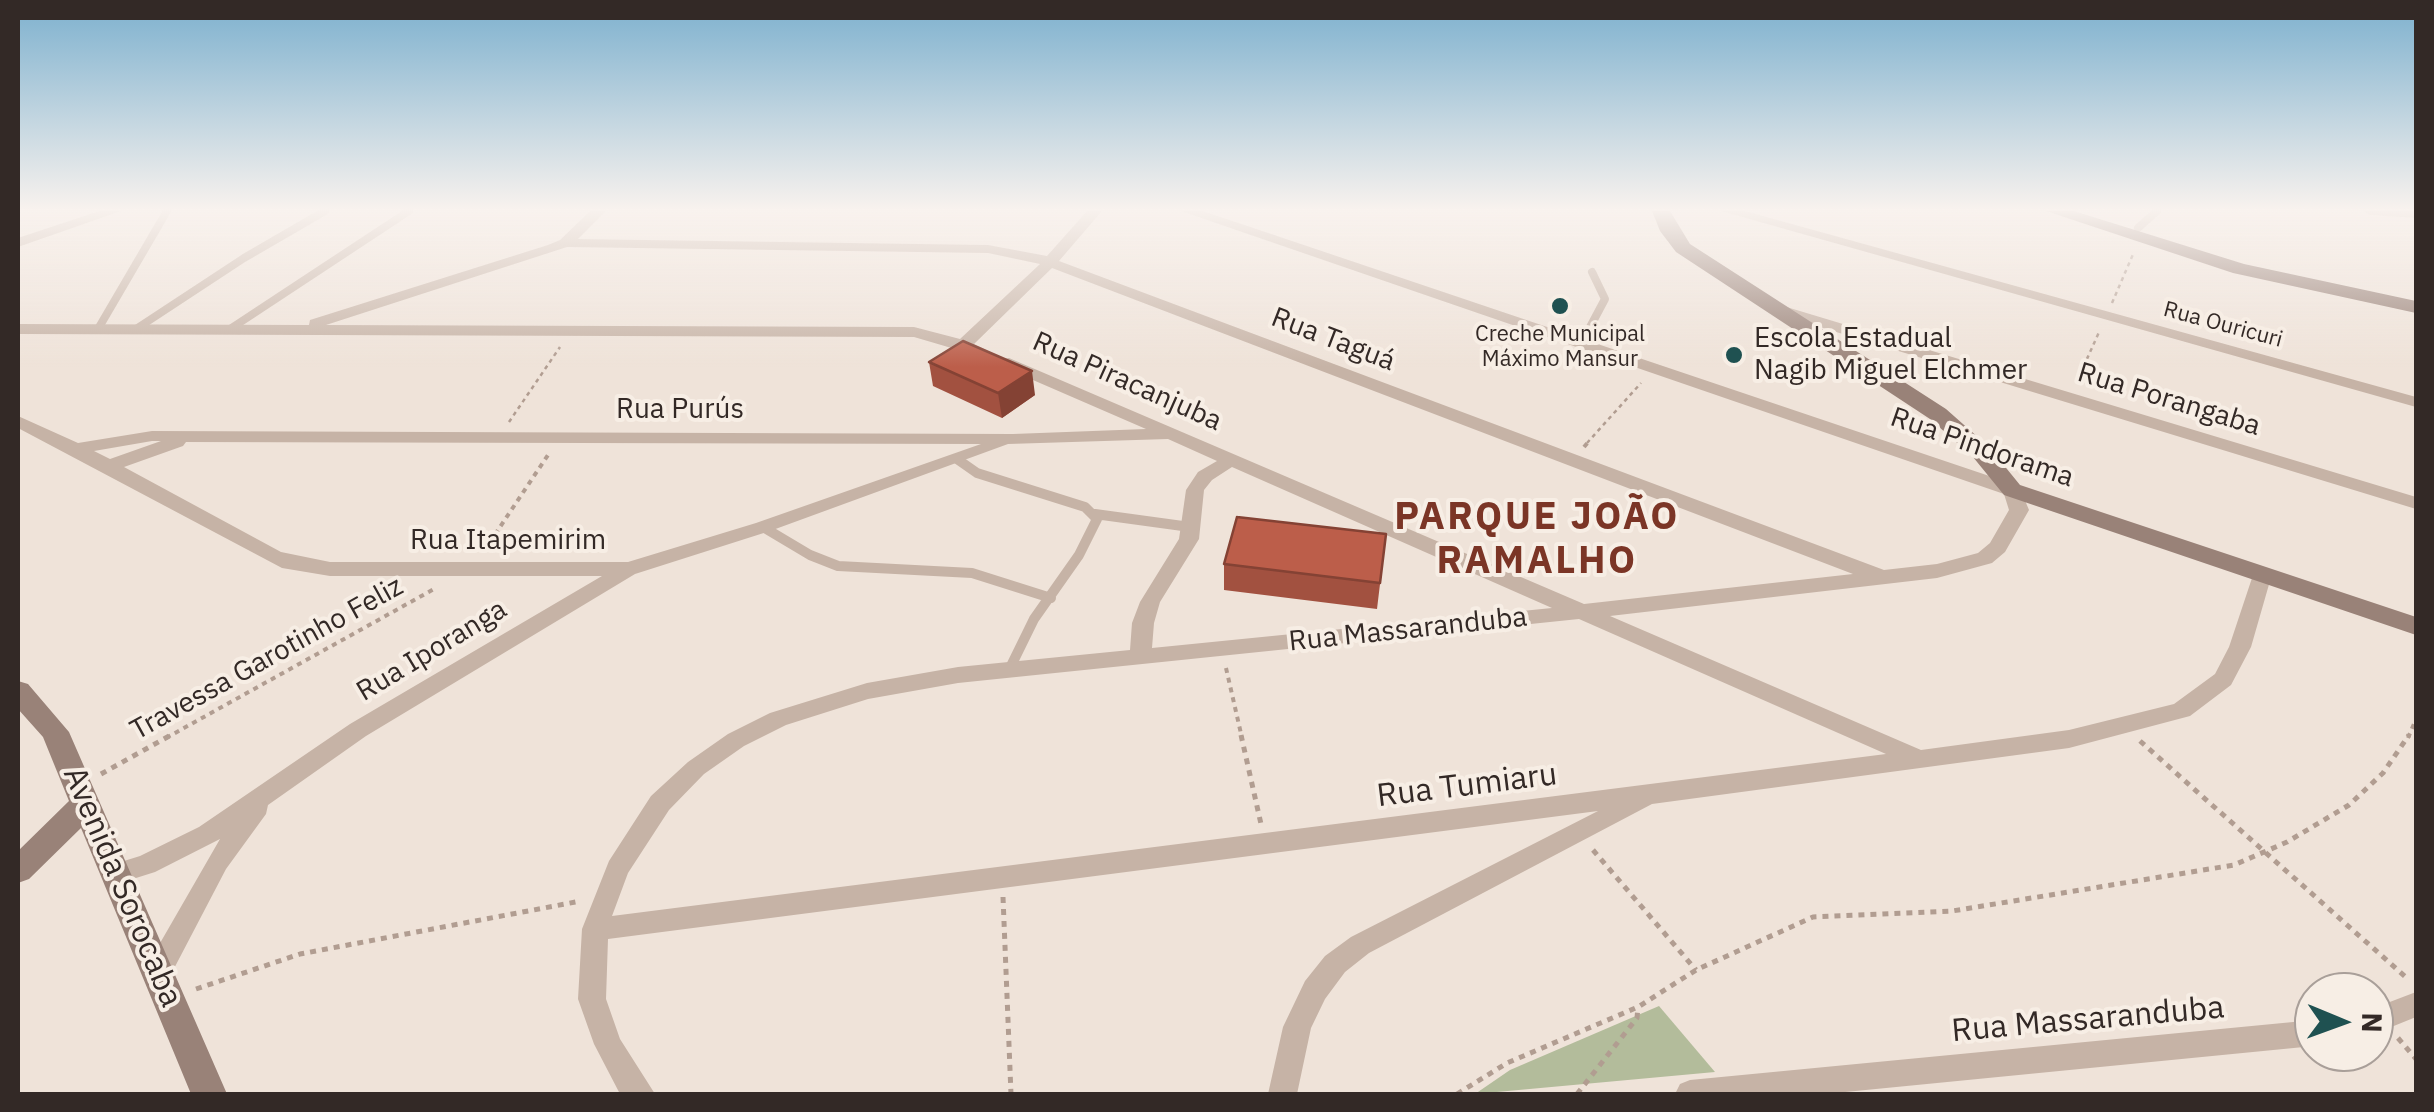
<!DOCTYPE html>
<html>
<head>
<meta charset="utf-8">
<style>
  body { margin:0 }
  #map { position:relative; width:2434px; height:1112px; overflow:hidden; background:#efe3d9; font-family:"IBM Plex Sans",sans-serif }
  canvas { display:block }
  .frame { position:absolute; inset:0; border:20px solid #332926; pointer-events:none }
  .north { position:absolute; left:2294px; top:972px; width:100px; height:100px; box-sizing:border-box; background:#f7eee5; border:2px solid #a99f99; border-radius:50%; rotate:91deg; font-size:28px; font-weight:700; line-height:40px; text-align:center; color:#332926 }
  .north::after { content:''; display:block; margin:auto; width:35px; height:45px; background:#1f5151; clip-path:polygon(50% 0,100% 100%,50% 72%,0 100%) }
</style>
</head>
<body>
<div id="map">
<canvas width="2434" height="1112"></canvas>
<div class="frame"></div>
<div class="north">N</div>
</div>
<script>
const ctx = document.querySelector('canvas').getContext('2d');
ctx.lineJoin = 'round';
function fillPath(path, color) {
  ctx.fillStyle = color;
  ctx.fill(path, 'evenodd');
}
function poly(rows) {
  const path = new Path2D();
  for (const r of rows) {
    path.moveTo(r[0], r[1]);
    for (let i = 2; i < r.length; i += 2) path.lineTo(r[i], r[i + 1]);
  }
  return path;
}
function strokePath(path, color, width, dash) {
  ctx.strokeStyle = color;
  ctx.lineWidth = width;
  ctx.lineCap = dash ? 'butt' : 'round';
  ctx.setLineDash(dash || []);
  ctx.stroke(path);
}
function drawText(font, color, halo, rows, align = 'center') {
  ctx.font = font + ' "IBM Plex Sans",sans-serif';
  ctx.lineWidth = 8;
  ctx.setLineDash([]);
  ctx.textBaseline = 'middle';
  ctx.strokeStyle = halo;
  ctx.fillStyle = color;
  for (const [text, x, y, turn = 0] of rows) {
    ctx.save();
    ctx.translate(x, y);
    ctx.rotate((+turn || 0) * Math.PI / 180);
    ctx.textAlign = isNaN(turn) ? turn : align;
    if (halo) ctx.strokeText(text, 0, 0);
    ctx.fillText(text, 0, 0);
    ctx.restore();
  }
}
fillPath(poly([
  [1659,1006,1715,1072,1475,1094,1510,1070]
]), '#b3bc9b');
strokePath(poly([
  [2112,303,2134,252],
  [2077,381,2100,330],
  [509,422,560,347],
  [1587,443,1641,383]
]), '#b19d91', 2.5, [4, 4]);
strokePath(poly([
  [1584,447,1589,441],
  [484,551,548,455],
  [1226,668,1242,738],
  [166,738,434,589],
  [2408,738,2416,719]
]), '#b19d91', 4, [5, 5]);
strokePath(poly([
  [1241,735,1261,824],
  [2140,741,2409,980],
  [101,774,171,735],
  [1593,850,1696,970],
  [1003,897,1011,1094],
  [196,989,300,954,581,901],
  [2398,1038,2416,1059],
  [1457,1094,1507,1063,1638,1007,1696,970,1813,917,1952,911,2234,865,2287,842,2349,805,2383,773,2409,735],
  [1577,1094,1637,1018,1638,1007]
]), '#b19d91', 5, [6, 6]);
strokePath(poly([
  [2138,228,2157,211],
  [98,329,167,211],
  [136,329,244,258,325,211],
  [230,329,409,211],
  [1581,344,1605,299,1592,272]
]), '#c6b3a6', 8);
strokePath(poly([
  [957,459,977,473,1085,507,1097,519,1079,555,1034,619,1009,670],
  [1095,514,1190,527],
  [763,527,810,555,838,566,972,573,1051,598]
]), '#c6b3a6', 10);
fillPath(poly([
  [99,211,121,211,18,247,18,238,99,211],
  [590,211,606,211,578,239,988,245,1047,256,1087,211,1102,211,1059,261,1884,570,1937,564,1978,553,1990,543,2009,510,2004,494,1181,211,1203,211,2019,486,2029,510,2005,552,1992,563,1937,578,1610,616,1921,750,2069,730,2174,704,2215,674,2229,647,2255,569,2269,569,2272,574,2251,647,2231,685,2190,716,2069,748,1652,804,1369,953,1345,972,1325,999,1311,1028,1297,1094,1268,1094,1283,1027,1305,981,1325,956,1351,937,1598,811,608,939,606,999,620,1039,655,1094,620,1094,594,1044,578,999,582,929,609,861,651,796,688,762,728,734,770,713,867,683,958,667,1130,650,1132,623,1140,602,1179,539,1186,490,1198,472,1217,461,1168,439,1008,444,770,531,635,574,366,736,268,805,266,814,226,869,168,980,158,984,148,980,144,972,148,964,220,839,155,872,117,884,108,880,104,873,108,866,140,856,199,827,350,724,602,576,330,576,282,568,18,428,18,416,78,443,152,431,1013,434,1146,429,1003,367,1003,359,1009,358,1584,604,1853,574,1052,268,974,344,990,352,982,357,914,337,18,334,18,324,309,325,310,320,548,245,560,240,590,211],
  [567,247,988,253,1040,264,960,339,914,327,326,325,567,247],
  [152,441,161,441,110,459,94,451,152,441],
  [186,442,981,444,756,523,628,562,330,562,281,552,124,467,183,446,186,442],
  [1232,467,1552,608,1152,648,1154,623,1160,602,1199,539,1204,490,1212,480,1232,467],
  [1579,619,1886,754,612,916,628,873,669,810,704,774,744,746,786,725,868,699,958,683,1579,619],
  [1721,211,1745,211,2416,397,2416,407,1721,211],
  [2363,211,2416,211,2416,218,2370,215,2363,211],
  [1780,305,2416,497,2416,509,1774,313,1774,307,1780,305],
  [2416,992,2416,1017,2374,1034,2374,1008,2416,992],
  [2314,1020,2314,1046,1825,1094,1675,1094,1680,1084,1690,1080,2314,1020]
]), '#c6b3a6');
fillPath(poly([
  [1652,211,1670,211,1690,244,1946,409,1989,447,2020,485,2416,617,2416,635,2004,495,1973,457,1930,419,1676,252,1660,231,1652,211],
  [2046,211,2074,211,2244,264,2416,301,2416,313,2233,273,2046,211],
  [18,681,28,684,69,732,227,1094,191,1094,81,828,29,879,18,883,18,851,69,801,43,737,18,709,18,681]
]), '#998278');
fillPath(poly([
  [929,362,1035,395,1002,418,933,386],
  [1386,534,1377,609,1224,590,1224,564]
]), '#a25140');
fillPath(poly([
  [1032,371,1035,395,1002,418,998,393]
]), '#844234');
const building = poly([
  [963,341,1032,371,998,393,929,362,963,341],
  [1237,517,1386,534,1380,583,1224,564,1237,517]
]);
fillPath(building, '#bc5e4a');
strokePath(building, '#844234', 2.5);
const sky = ctx.createLinearGradient(0, 0, 0, 367);
sky.addColorStop(0, '#7cb0ce');
sky.addColorStop(0.57, '#f8f2ee');
sky.addColorStop(1, '#f8f2ee00');
ctx.fillStyle = sky;
ctx.fillRect(0, 0, 2434, 367);
for (const [x, y, r, color] of [
  [1560,306,10,"#1f5151"],
  [1734,355,10,"#1f5151"]
]) {
  const dot = new Path2D();
  dot.arc(x, y, r, 0, 2 * Math.PI);
  ctx.fillStyle = color;
  ctx.fill(dot);
  strokePath(dot, '#f7eee5', 4);
}
drawText('22px', '#332926', '#f7eee5', [
  ["Rua Ouricuri",2223,325,15]
]);
drawText('22px', '#332926', '#f7eee5', [
  ["Creche Municipal",1560,335],
  ["Máximo Mansur",1560,360]
]);
drawText('28px', '#332926', '#f7eee5', [
  ["Escola Estadual",1754,339],
  ["Nagib Miguel Elchmer",1754,371]
], 'left');
drawText('28px', '#332926', '#f7eee5', [
  ["Rua Taguá",1333,340,21],
  ["Rua Piracanjuba",1127,382,24],
  ["Rua Porangaba",2169,400,17],
  ["Rua Purús",680,410],
  ["Rua Pindorama",1982,448,19],
  ["Rua Itapemirim",508,541],
  ["Rua Massaranduba",1408,630,-6],
  ["Rua Iporanga",432,651,-31],
  ["Travessa Garotinho Feliz",267,659,-29]
]);
drawText('32px', '#332926', '#f7eee5', [
  ["Rua Tumiaru",1467,786,-7],
  ["Avenida Sorocaba",122,887,67],
  ["Rua Massaranduba",2088,1020,-5]
]);
ctx.letterSpacing = '2.5px';
drawText('bold 38px', '#7b3526', '#f7eee5', [
  ["PARQUE JOÃO",1537,518],
  ["RAMALHO",1537,562]
]);
ctx.letterSpacing = '0px';
</script>
</body>
</html>
